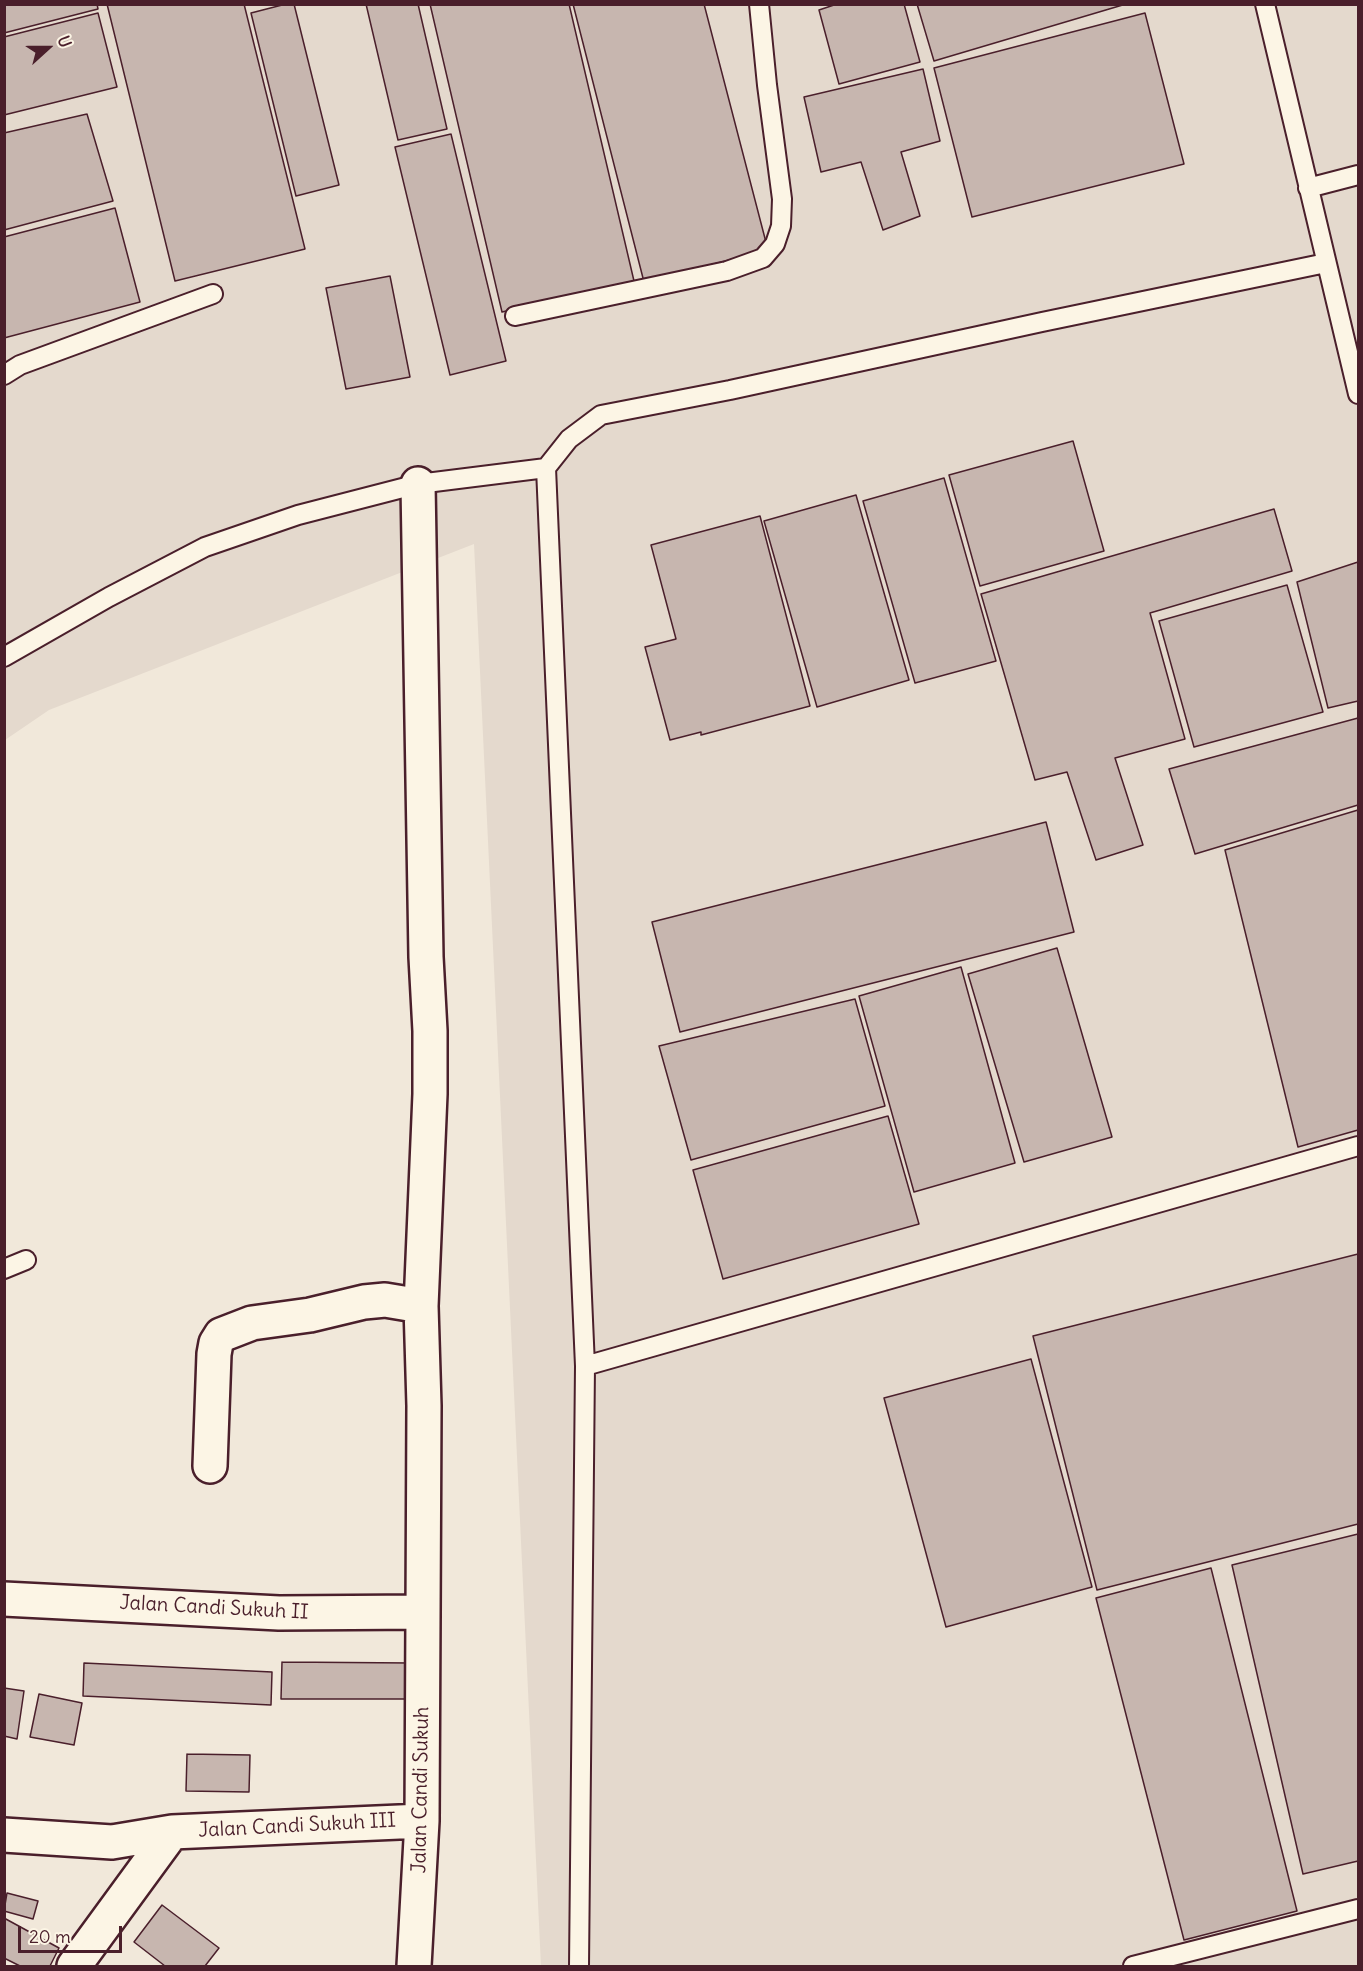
<!DOCTYPE html>
<html>
<head>
<meta charset="utf-8">
<style>
  body { margin:0 }
  #map { position:relative; width:1363px; height:1971px; overflow:hidden; background:#f1e8da; font-family:Delius,sans-serif }
  canvas { display:block }
  .frame { position:absolute; inset:0; border:6px solid #4a1f2b; pointer-events:none }
  .north { position:absolute; left:18px; top:18px; width:60px; height:60px; -webkit-text-stroke:4px #fcf5e5; paint-order:stroke; rotate:69deg; font-size:16px; font-weight:700; line-height:24px; text-align:center; color:#4a1f2b }
  .north::after { content:''; display:block; margin:auto; width:21px; height:27px; background:#4a1f2b; clip-path:polygon(50% 0,100% 100%,50% 72%,0 100%) }
  .scale { position:absolute; left:18px; top:1926px; width:104px; height:27px; box-sizing:border-box; border:3px solid #4a1f2b; border-top:0; padding-left:8px; font-size:18px; line-height:21px; white-space:nowrap; color:#4a1f2b; -webkit-text-stroke:4px #fcf5e5; paint-order:stroke }
</style>
</head>
<body>
<div id="map">
<canvas width="1363" height="1971"></canvas>
<div class="frame"></div>
<div class="north">U</div>
<div class="scale">20 m</div>
</div>
<script>
const ctx = document.querySelector('canvas').getContext('2d');
ctx.lineJoin = 'round';
function fillPath(path, color) {
  ctx.fillStyle = color;
  ctx.fill(path, 'evenodd');
}
function poly(rows) {
  const path = new Path2D();
  for (const r of rows) {
    path.moveTo(r[0], r[1]);
    for (let i = 2; i < r.length; i += 2) path.lineTo(r[i], r[i + 1]);
  }
  return path;
}
function strokePath(path, color, width, dash) {
  ctx.strokeStyle = color;
  ctx.lineWidth = width;
  ctx.lineCap = dash ? 'butt' : 'round';
  ctx.setLineDash(dash || []);
  ctx.stroke(path);
}
function drawText(font, color, halo, rows, align = 'center') {
  ctx.font = font + ' Delius,sans-serif';
  ctx.lineWidth = 5;
  ctx.setLineDash([]);
  ctx.textBaseline = 'middle';
  ctx.strokeStyle = halo;
  ctx.fillStyle = color;
  for (const [text, x, y, turn = 0] of rows) {
    ctx.save();
    ctx.translate(x, y);
    ctx.rotate((+turn || 0) * Math.PI / 180);
    ctx.textAlign = isNaN(turn) ? turn : align;
    if (halo) ctx.strokeText(text, 0, 0);
    ctx.fillText(text, 0, 0);
    ctx.restore();
  }
}
fillPath(poly([
  [5,5,1358,5,1358,1966,541,1966,474,544,49,710,5,740]
]), '#e4d9cd');
const building = poly([
  [4,4,97,4,98,9,4,33,4,4],
  [107,4,244,4,305,249,175,281,107,4],
  [286,4,294,4,339,185,296,196,251,13,286,4],
  [366,4,418,4,447,129,398,140,366,4],
  [430,4,569,4,634,281,502,312,430,4],
  [573,4,704,4,768,250,644,282,573,4],
  [837,4,904,4,920,62,839,84,819,10,837,4],
  [917,4,1126,4,934,61,917,4],
  [98,13,117,87,4,115,4,37,98,13],
  [1145,13,1184,164,972,217,934,68,1145,13],
  [923,69,940,141,901,152,920,216,883,230,861,162,821,172,804,97,923,69],
  [87,114,113,201,4,230,4,133,87,114],
  [451,134,506,361,450,375,395,147,451,134],
  [115,208,140,302,4,338,4,237,115,208],
  [390,276,410,377,346,389,326,288,390,276],
  [1073,441,1104,551,980,586,949,475,1073,441],
  [944,478,996,661,915,683,863,501,944,478],
  [856,495,909,680,817,707,764,521,856,495],
  [1274,509,1292,571,1150,613,1185,739,1115,758,1143,845,1096,860,1067,772,1035,780,981,594,1274,509],
  [760,516,810,706,701,735,701,732,670,740,645,647,676,639,651,545,760,516],
  [1358,562,1358,701,1328,708,1297,582,1358,562],
  [1287,585,1323,712,1194,747,1159,621,1287,585],
  [1358,718,1358,805,1195,854,1169,769,1358,718],
  [1358,810,1358,1130,1298,1147,1225,850,1358,810],
  [1046,822,1074,932,680,1032,652,922,1046,822],
  [1057,948,1112,1137,1024,1162,968,974,1057,948],
  [961,967,1015,1163,914,1192,859,996,961,967],
  [855,999,885,1106,691,1160,659,1046,855,999],
  [888,1116,919,1224,723,1279,693,1170,888,1116],
  [1358,1254,1358,1524,1097,1590,1033,1336,1358,1254],
  [1031,1359,1092,1587,946,1627,884,1398,1031,1359],
  [1358,1534,1358,1861,1303,1874,1232,1565,1358,1534],
  [1211,1568,1297,1911,1184,1940,1096,1598,1211,1568],
  [282,1662,412,1663,412,1699,281,1699,282,1662],
  [84,1663,272,1672,271,1705,83,1696,84,1663],
  [4,1688,24,1691,17,1739,4,1736,4,1688],
  [39,1694,82,1703,74,1745,30,1737,39,1694],
  [187,1754,250,1755,249,1792,186,1791,187,1754],
  [7,1893,38,1901,33,1919,4,1911,7,1893],
  [162,1905,219,1948,205,1966,165,1966,134,1942,162,1905],
  [4,1918,59,1948,50,1966,20,1966,4,1958,4,1918]
]);
fillPath(building, '#c7b6af');
strokePath(building, '#4a1f2b', 1.5);
const service = poly([
  [1265,4,1358,394],
  [1308,188,1358,175],
  [1326,263,1042,322,730,390,601,415,569,439,546,468,585,1366,1358,1146],
  [515,316,727,271,763,258,775,244,781,226,782,199,767,85,759,4],
  [4,375,20,365,213,294],
  [4,657,109,597,205,547,298,515,418,484,546,468],
  [4,1269,26,1260],
  [579,1966,585,1366],
  [1133,1966,1358,1909]
]);
const minor = poly([
  [418,484,426,957,430,1031,430,1094,421,1306],
  [210,1466,214,1354,216,1343,221,1335,252,1323,310,1315,364,1302,385,1300,421,1306,424,1406,422,1821,414,1966],
  [4,1599,279,1613,423,1612],
  [4,1835,112,1842,172,1832,422,1821],
  [74,1966,172,1832]
]);
strokePath(service, '#4a1f2b', 22);
strokePath(minor, '#4a1f2b', 38);
strokePath(service, '#fcf5e5', 18);
strokePath(minor, '#fcf5e5', 33);
drawText('20px', '#4a1f2b', '#fcf5e5', [
  ["Jalan Candi Sukuh II",214,1608,3],
  ["Jalan Candi Sukuh",421,1790,-89],
  ["Jalan Candi Sukuh III",297,1826,-3]
]);
</script>
</body>
</html>
